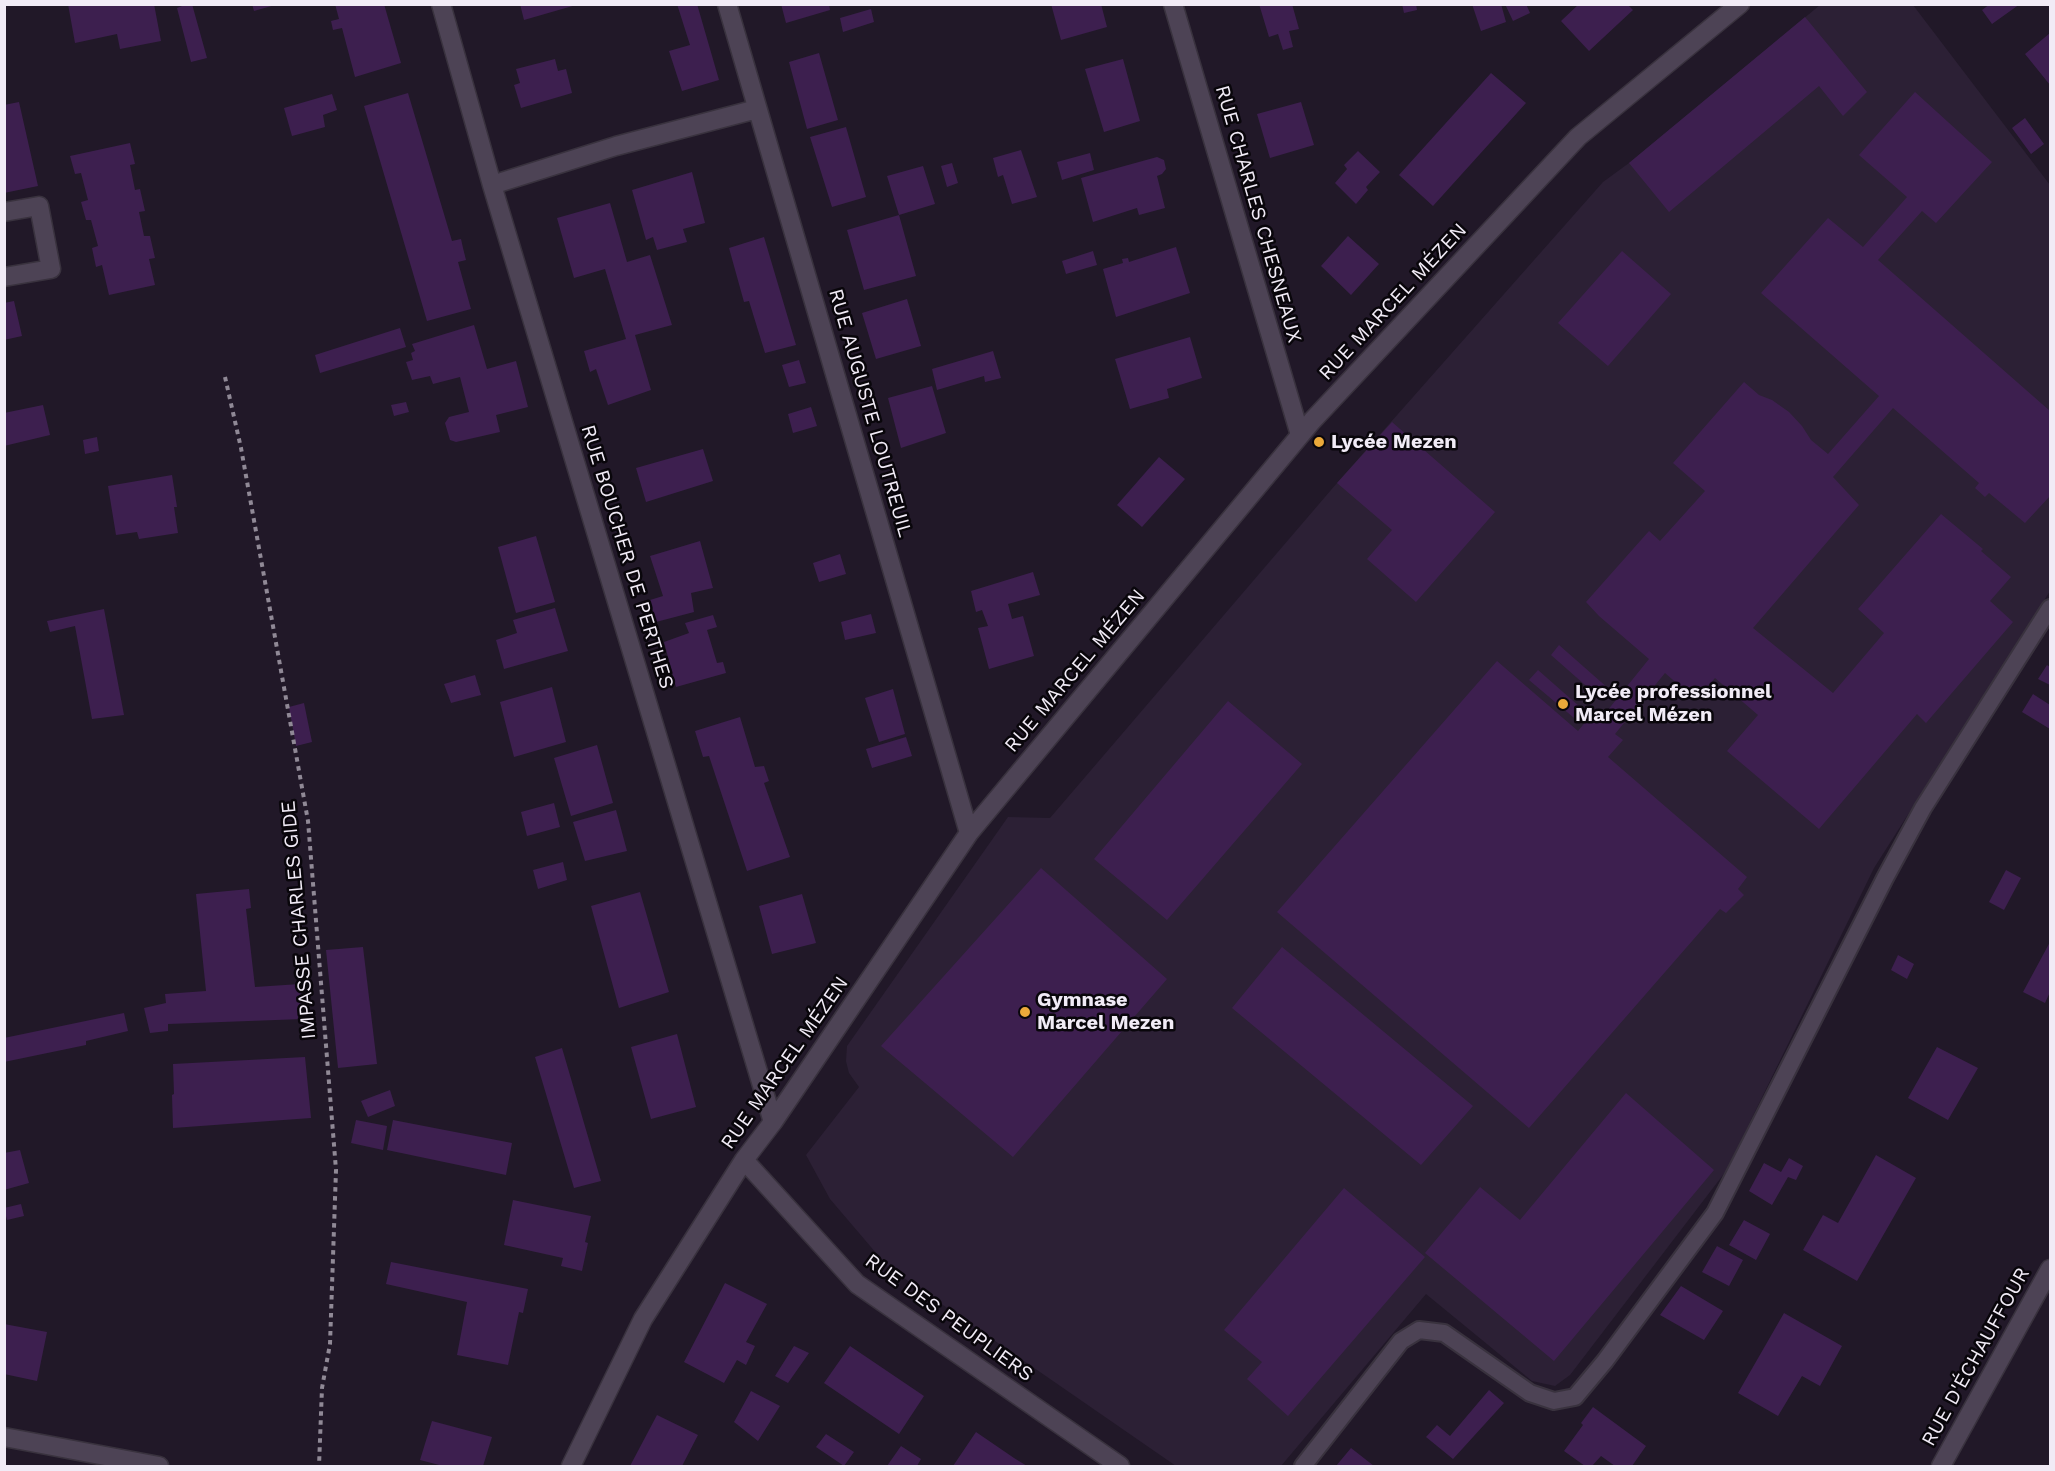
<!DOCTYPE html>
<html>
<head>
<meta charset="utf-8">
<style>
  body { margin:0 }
  #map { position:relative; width:2055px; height:1471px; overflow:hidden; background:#211828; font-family:"Work Sans",sans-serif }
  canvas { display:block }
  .frame { position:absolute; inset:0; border:6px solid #f1ebf6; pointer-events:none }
</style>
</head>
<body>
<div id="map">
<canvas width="2055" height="1471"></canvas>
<div class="frame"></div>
</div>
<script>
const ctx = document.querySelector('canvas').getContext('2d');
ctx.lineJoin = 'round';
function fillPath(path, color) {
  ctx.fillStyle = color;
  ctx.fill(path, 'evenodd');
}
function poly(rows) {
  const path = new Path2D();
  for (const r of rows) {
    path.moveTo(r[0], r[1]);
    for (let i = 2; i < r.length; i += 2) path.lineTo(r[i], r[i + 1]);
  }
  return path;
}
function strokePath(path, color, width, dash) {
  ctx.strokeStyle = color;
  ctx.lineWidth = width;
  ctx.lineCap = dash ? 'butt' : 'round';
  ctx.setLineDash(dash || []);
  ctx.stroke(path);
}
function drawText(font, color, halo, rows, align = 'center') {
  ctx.font = font + ' "Work Sans",sans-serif';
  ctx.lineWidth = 5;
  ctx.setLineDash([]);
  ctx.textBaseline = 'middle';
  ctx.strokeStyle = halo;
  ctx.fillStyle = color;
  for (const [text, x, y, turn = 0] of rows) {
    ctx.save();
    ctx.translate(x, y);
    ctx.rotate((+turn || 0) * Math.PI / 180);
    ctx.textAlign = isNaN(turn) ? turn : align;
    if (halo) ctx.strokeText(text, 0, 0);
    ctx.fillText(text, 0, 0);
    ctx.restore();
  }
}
fillPath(poly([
  [1820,5,1913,5,2050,185,2050,591,1874,868,1726,1171,1570,1375,1555,1386,1532,1381,1426,1294,1281,1466,1176,1466,888,1267,830,1199,806,1155,859,1087,849,1073,846,1061,847,1046,1008,817,1050,818,1337,483,1603,182,1629,163]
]), '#2c2035');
fillPath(poly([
  [68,4,154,4,161,41,120,49,117,34,75,43],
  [187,4,192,4,207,58,191,62,177,8],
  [252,4,274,4,275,5,254,11],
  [335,4,384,4,401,63,355,77,342,28,333,30,331,21,339,19],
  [520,4,575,4,576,5,524,20],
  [677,4,697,4,719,80,682,91,669,51,690,45],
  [781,4,829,4,830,10,786,23],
  [1051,4,1101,4,1107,27,1061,40],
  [1259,4,1292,4,1299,29,1289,31,1293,47,1283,50,1278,34,1269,37],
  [1402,4,1416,4,1417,10,1404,13],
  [1472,4,1501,4,1506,22,1481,31],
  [1505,4,1526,4,1530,13,1513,21],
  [1579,4,1627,4,1633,10,1589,51,1561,21],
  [1990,4,2020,4,1992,24,1982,10],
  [871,9,874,22,843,32,840,18],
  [1805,17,1867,92,1843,116,1819,86,1669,212,1629,163],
  [2050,33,2050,85,2025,54],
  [819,53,838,120,807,129,789,62],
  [555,59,558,71,566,69,572,93,521,108,514,85,520,83,516,69],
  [1123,59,1140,121,1104,132,1085,69],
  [1491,73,1526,103,1433,206,1399,175],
  [1915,92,1992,162,1936,223,1922,211,1878,260,2050,411,2050,496,2025,523,1989,493,1985,497,1975,488,1979,483,1893,408,1833,477,1859,505,1753,628,1833,693,1884,633,1858,609,1941,514,1983,549,1981,551,2011,577,1990,601,2013,622,1926,723,1917,714,1819,829,1727,751,1758,715,1715,678,1696,700,1665,673,1615,734,1623,740,1608,757,1747,877,1738,889,1744,895,1726,913,1720,909,1529,1128,1277,912,1497,661,1578,731,1592,714,1599,721,1649,659,1599,616,1586,602,1649,531,1660,541,1705,491,1673,463,1744,382,1759,395,1772,400,1789,412,1802,426,1811,440,1828,454,1879,396,1761,293,1828,218,1863,247,1907,197,1859,155],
  [408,93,452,241,461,239,463,248,466,260,458,262,471,309,427,321,364,106],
  [332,94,337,110,323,115,325,127,292,136,284,108],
  [19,102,38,186,4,193,4,105],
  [1301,102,1314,145,1270,158,1257,114],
  [2025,118,2044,144,2031,154,2012,128],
  [846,127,866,197,832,207,810,137],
  [130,143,135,164,130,165,135,190,140,189,145,211,139,212,144,236,150,236,155,258,149,259,155,285,109,295,102,265,96,267,92,248,98,246,91,220,86,220,81,202,88,200,81,173,75,174,70,156],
  [1021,150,1037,197,1012,204,1003,175,998,177,993,158],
  [1358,151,1380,172,1366,187,1368,190,1356,204,1335,183,1347,169,1344,165],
  [1090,153,1094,170,1062,180,1057,162],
  [1157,157,1164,160,1166,169,1162,174,1157,176,1165,208,1139,215,1137,208,1093,222,1081,178],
  [952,163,958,183,947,187,941,166],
  [923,166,935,204,899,215,887,176],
  [692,172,705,223,683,229,687,242,657,250,653,237,646,240,632,190],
  [610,203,627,262,650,255,672,325,635,335,651,390,608,405,596,369,590,372,584,351,626,339,605,269,574,278,557,218],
  [899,215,916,276,864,290,847,230],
  [1348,236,1379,264,1351,295,1321,266],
  [764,237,796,345,765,353,749,301,744,302,729,248],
  [1176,247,1190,293,1116,317,1103,269,1123,263,1122,259,1128,258,1129,262],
  [1093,251,1097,265,1066,274,1062,261],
  [1622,251,1671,294,1608,366,1558,323],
  [907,299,921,346,876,359,862,313],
  [14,301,22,336,4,340,4,303],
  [474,325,487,369,516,361,528,407,496,415,500,432,456,442,450,440,445,423,449,417,469,412,460,377,433,384,430,376,412,380,406,362,413,360,411,353,415,351,412,344],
  [400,328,406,347,320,373,315,355],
  [1190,337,1202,378,1167,389,1169,398,1130,409,1115,359],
  [993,351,1001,378,985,382,984,376,937,390,932,369],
  [799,360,806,383,789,387,782,365],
  [932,386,946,433,901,448,888,398],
  [406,402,409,412,394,416,391,405],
  [43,405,50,435,4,446,4,413],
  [811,407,817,426,793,433,788,414],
  [1392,422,1495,512,1416,602,1367,559,1392,530,1337,483],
  [97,437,99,451,85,454,83,440],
  [703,449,713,481,646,502,636,468],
  [1159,457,1185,479,1142,527,1117,505],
  [172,475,177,507,174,507,178,533,139,539,137,532,116,535,108,486],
  [536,536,555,602,516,613,498,547],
  [700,541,713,588,691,593,694,612,656,622,650,600,663,596,650,556],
  [840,554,846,574,819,582,813,563],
  [1033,572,1040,595,1008,604,1012,619,1023,616,1034,656,989,669,978,628,988,626,982,610,976,612,971,591],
  [555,608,568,651,504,669,496,640,517,633,513,620],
  [104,609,124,715,92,719,75,626,50,632,47,621],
  [871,614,876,633,845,640,841,622],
  [713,615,717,627,707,630,717,663,723,662,726,673,676,687,664,642,689,633,685,623],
  [1559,645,1609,689,1601,699,1551,655],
  [2047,665,2050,667,2050,685,2038,679],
  [1538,670,1588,714,1580,723,1529,680],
  [475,675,481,695,451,703,444,684],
  [552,687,566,742,514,757,500,702],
  [893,689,905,734,879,742,865,698],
  [2033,694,2050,705,2050,729,2022,712],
  [1228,701,1302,764,1167,920,1094,859],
  [304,703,312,742,296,746,289,707],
  [740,717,755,767,764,766,769,781,764,783,790,857,747,871,709,756,703,757,695,731],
  [906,737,912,756,872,768,866,749],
  [597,745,613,803,571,816,554,758],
  [554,803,560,827,527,836,521,812],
  [616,810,627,851,585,861,573,822],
  [563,862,567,880,538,889,533,870],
  [1041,868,1167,979,1013,1157,881,1046],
  [2006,870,2021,878,2004,910,1989,902],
  [249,889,251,908,246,909,255,987,300,984,303,1019,168,1024,168,1031,150,1033,144,1008,166,1003,165,994,206,991,196,894],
  [640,892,669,992,619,1008,591,906],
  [802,894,816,943,772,954,759,906],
  [2050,942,2050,992,2045,1003,2023,992],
  [363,947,377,1064,338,1068,326,950],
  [1282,947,1473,1106,1421,1165,1232,1008],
  [1898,955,1914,964,1907,979,1891,970],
  [124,1013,128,1031,86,1041,86,1045,4,1062,4,1038],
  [677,1034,696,1107,651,1119,631,1047],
  [1937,1047,1978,1068,1948,1120,1908,1098],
  [562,1048,601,1181,574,1188,535,1057],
  [305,1057,311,1118,173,1128,172,1095,174,1094,173,1064],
  [390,1090,395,1106,368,1117,361,1101],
  [1626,1093,1714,1170,1554,1361,1425,1253,1480,1187,1520,1220],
  [356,1120,387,1126,383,1150,351,1143],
  [393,1120,512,1143,506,1175,387,1150],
  [20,1150,29,1183,4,1190,4,1153],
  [1876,1155,1916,1178,1857,1281,1803,1250,1823,1215,1838,1223],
  [1789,1158,1803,1166,1796,1180,1788,1177,1772,1205,1749,1191,1764,1163,1781,1172],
  [1344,1188,1425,1257,1288,1416,1247,1379,1262,1362,1224,1330],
  [513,1200,591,1216,585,1242,588,1243,582,1271,561,1266,563,1258,504,1245],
  [21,1204,24,1216,7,1220,4,1208],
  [1744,1220,1770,1234,1756,1260,1729,1245],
  [1717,1246,1743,1260,1729,1286,1702,1272],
  [391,1262,528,1289,523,1313,519,1312,508,1365,457,1355,467,1302,386,1284],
  [725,1283,767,1304,746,1342,755,1346,746,1365,737,1360,724,1383,684,1362],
  [1681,1286,1723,1311,1704,1340,1660,1315],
  [1784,1313,1842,1346,1820,1386,1802,1376,1778,1416,1738,1393],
  [4,1324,47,1332,37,1381,4,1374],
  [794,1346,809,1353,788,1383,775,1376],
  [850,1346,924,1396,899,1434,824,1383],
  [1489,1390,1504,1403,1453,1459,1426,1437,1437,1425,1450,1436],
  [751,1391,780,1406,758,1441,734,1422],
  [1593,1407,1646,1446,1632,1466,1615,1466,1601,1456,1592,1466,1585,1466,1564,1451,1583,1425,1581,1423],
  [657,1415,698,1435,682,1466,630,1466],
  [432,1421,492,1437,483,1466,443,1466,420,1460],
  [976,1432,1014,1458,1027,1466,953,1466],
  [826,1434,854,1452,844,1466,816,1447],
  [901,1446,921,1459,917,1466,887,1466],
  [1351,1448,1374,1466,1336,1466]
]), '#3d1f4f');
const service = poly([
  [1303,1466,1401,1341,1419,1330,1444,1333,1530,1393,1554,1401,1575,1397,1605,1361,1715,1213,1885,878,1923,808,2050,608]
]);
const minor = poly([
  [441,4,492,185,773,1122],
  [727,4,969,833],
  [1173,4,1300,435],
  [492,185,616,146,757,109],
  [4,212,39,206,51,269,4,277],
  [744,1160,857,1284,1120,1466],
  [4,1437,159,1466],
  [571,1466,643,1319,744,1160,773,1122,969,833,1312,421,1578,137,1740,4]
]);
const tertiary = poly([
  [1941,1466,2050,1269]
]);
strokePath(service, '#39323e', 20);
strokePath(minor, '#39323e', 21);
strokePath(tertiary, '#39323e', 21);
strokePath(poly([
  [225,377,241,448,308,821,336,1170,330,1344,322,1388,319,1466]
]), '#908996', 4, [4.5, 4.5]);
strokePath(service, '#4d4355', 16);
strokePath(minor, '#4d4355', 18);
strokePath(tertiary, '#4d4355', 18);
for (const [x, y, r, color] of [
  [1319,442,6,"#eba93a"],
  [1563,704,6,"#eba93a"],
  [1025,1012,6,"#eba93a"]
]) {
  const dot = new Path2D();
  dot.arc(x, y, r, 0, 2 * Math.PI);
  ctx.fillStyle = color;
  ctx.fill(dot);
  strokePath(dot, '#09060b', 2);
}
drawText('20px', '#f1ebf6', '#09060b', [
  ["RUE CHARLES CHESNEAUX",1258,214,74],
  ["RUE MARCEL MÉZEN",1393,302,-47],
  ["RUE AUGUSTE LOUTREUIL",870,413,74],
  ["RUE BOUCHER DE PERTHES",627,557,73],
  ["RUE MARCEL MÉZEN",1075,671,-50],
  ["IMPASSE CHARLES GIDE",299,920,-95],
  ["RUE MARCEL MÉZEN",785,1063,-55],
  ["RUE DES PEUPLIERS",949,1318,36],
  ["RUE D'ÉCHAUFFOUR",1976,1357,-61]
]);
drawText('bold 20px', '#f1ebf6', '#09060b', [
  ["Lycée Mezen",1331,442],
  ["Lycée professionnel",1575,692],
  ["Marcel Mézen",1575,715],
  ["Gymnase",1037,1000],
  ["Marcel Mezen",1037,1023]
], 'left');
</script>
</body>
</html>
